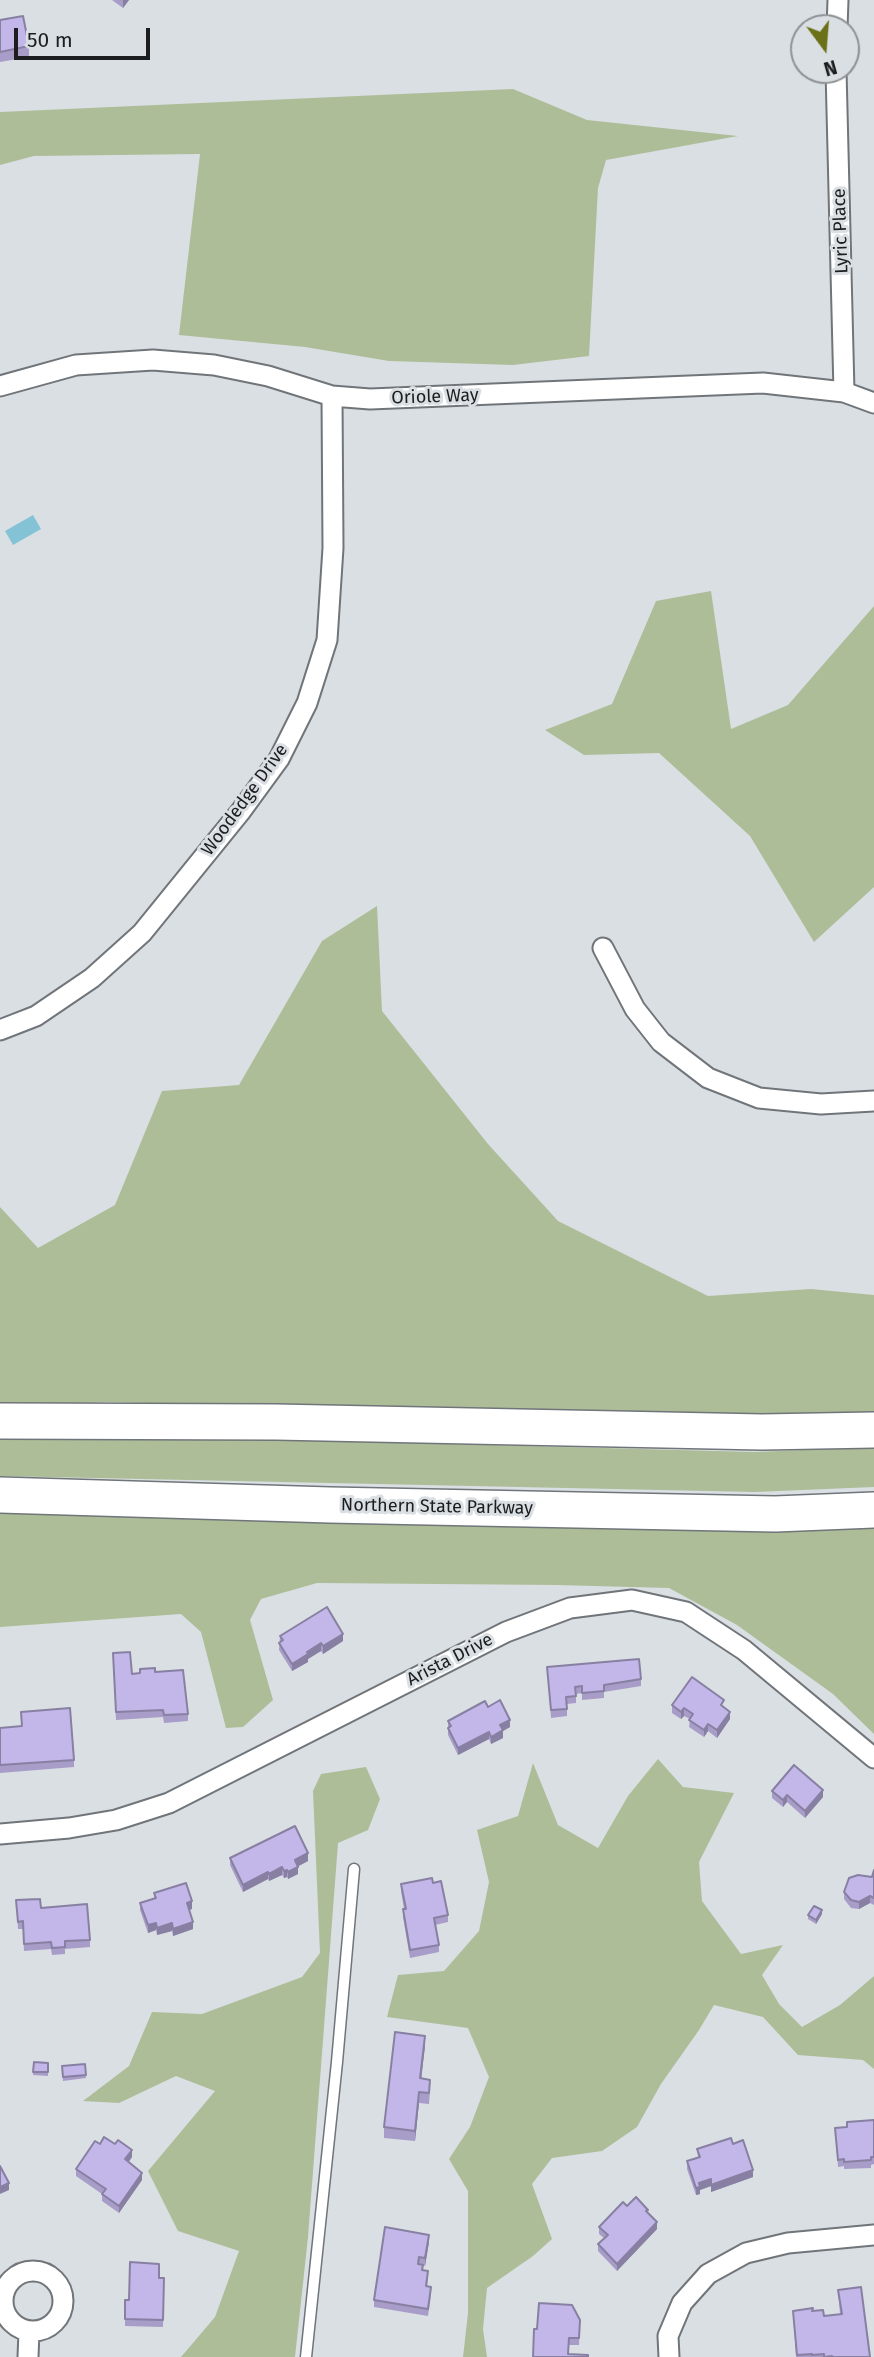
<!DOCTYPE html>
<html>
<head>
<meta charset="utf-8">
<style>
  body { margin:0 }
  #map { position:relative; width:874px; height:2357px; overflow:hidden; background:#dadfe4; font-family:"Fira Sans",sans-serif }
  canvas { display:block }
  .north { position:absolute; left:790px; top:14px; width:70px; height:70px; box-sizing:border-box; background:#dadfe4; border:2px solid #8e9195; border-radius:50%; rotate:164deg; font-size:19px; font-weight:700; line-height:28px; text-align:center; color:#1b1d1f }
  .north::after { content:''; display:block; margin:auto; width:24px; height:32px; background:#6b7118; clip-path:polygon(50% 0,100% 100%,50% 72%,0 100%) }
  .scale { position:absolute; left:14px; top:28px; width:136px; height:32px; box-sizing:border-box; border:4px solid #1b1d1f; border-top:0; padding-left:9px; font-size:21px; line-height:24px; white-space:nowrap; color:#1b1d1f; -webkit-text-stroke:5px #dadfe4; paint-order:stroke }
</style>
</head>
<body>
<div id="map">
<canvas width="874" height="2357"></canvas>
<div class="north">N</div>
<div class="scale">50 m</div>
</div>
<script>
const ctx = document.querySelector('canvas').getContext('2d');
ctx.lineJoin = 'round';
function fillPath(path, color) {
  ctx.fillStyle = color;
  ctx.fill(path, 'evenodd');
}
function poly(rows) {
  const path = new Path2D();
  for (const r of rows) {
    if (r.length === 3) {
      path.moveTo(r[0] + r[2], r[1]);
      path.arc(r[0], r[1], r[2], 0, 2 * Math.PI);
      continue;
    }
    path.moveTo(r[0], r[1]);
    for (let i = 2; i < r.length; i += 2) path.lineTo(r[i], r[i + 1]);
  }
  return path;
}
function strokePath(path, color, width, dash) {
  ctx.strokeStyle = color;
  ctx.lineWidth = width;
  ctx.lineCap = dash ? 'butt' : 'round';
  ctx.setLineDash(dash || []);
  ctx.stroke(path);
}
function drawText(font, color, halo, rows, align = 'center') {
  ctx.font = font + ' "Fira Sans",sans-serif';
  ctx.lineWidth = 6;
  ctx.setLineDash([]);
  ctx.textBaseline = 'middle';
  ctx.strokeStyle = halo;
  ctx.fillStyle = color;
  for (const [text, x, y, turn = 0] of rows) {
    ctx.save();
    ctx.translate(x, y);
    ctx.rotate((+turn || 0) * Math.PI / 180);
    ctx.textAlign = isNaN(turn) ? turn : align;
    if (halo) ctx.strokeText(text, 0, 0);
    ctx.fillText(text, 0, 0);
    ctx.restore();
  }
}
fillPath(poly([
  [513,89,587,120,738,136,606,160,598,188,589,356,513,365,389,361,305,347,179,335,200,154,34,156,0,165,0,112],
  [711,591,731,729,788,705,874,606,874,887,814,942,750,836,659,753,584,755,545,730,612,704,656,601],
  [377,906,382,1011,488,1144,558,1221,708,1296,811,1289,874,1295,874,1418,372,1409,107,1402,0,1407,0,1207,38,1248,115,1205,162,1091,239,1085,322,941],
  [146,1436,755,1452,874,1447,874,1487,755,1492,0,1476,0,1437],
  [0,1505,740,1529,874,1528,874,1734,833,1694,737,1625,669,1588,557,1585,317,1583,261,1599,250,1620,273,1700,243,1727,226,1728,201,1632,181,1614,0,1627],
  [658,1759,683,1787,734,1793,699,1862,702,1901,741,1954,783,1945,762,1975,779,2004,802,2027,840,2005,874,1976,874,2069,863,2060,798,2055,763,2017,714,2005,699,2030,661,2084,637,2127,602,2151,552,2158,532,2184,552,2239,533,2256,487,2288,483,2329,487,2357,463,2357,468,2313,468,2191,449,2159,470,2127,489,2077,468,2028,387,2017,398,1975,444,1971,479,1931,489,1882,477,1830,518,1816,533,1763,558,1825,598,1848,628,1796],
  [366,1767,380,1799,368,1830,338,1843,308,2237,295,2357,181,2357,215,2317,239,2251,178,2231,148,2171,215,2091,176,2076,119,2103,83,2101,129,2066,152,2012,202,2014,302,1977,320,1953,313,1791,321,1774]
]), '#adbd98');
fillPath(poly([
  [33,515,41,529,13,545,5,531]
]), '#84c3d5');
const service = poly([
  [306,2357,337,2062,354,1869]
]);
const minor = poly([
  [837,28,838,0],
  [836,70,844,392],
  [0,386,76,365,153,360,214,365,268,376,332,396,370,399,763,383,844,392,874,403],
  [603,948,635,1009,661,1042,708,1078,759,1098,821,1104,874,1101],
  [0,1030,36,1016,92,978,142,933,241,811,279,759,307,703,327,640,333,548,332,396],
  [0,1834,69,1828,116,1820,169,1803,506,1632,570,1608,632,1600,686,1612,744,1650,874,1758],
  [33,2301,30],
  [28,2357,29,2331],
  [669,2357,668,2336,682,2303,708,2274,746,2253,788,2243,874,2235]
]);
const motorway = poly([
  [0,1421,276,1422,762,1432,874,1430],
  [0,1495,330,1505,775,1514,874,1510]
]);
strokePath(service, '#70757a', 13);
strokePath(minor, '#70757a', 23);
strokePath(motorway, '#70757a', 38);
strokePath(service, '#fff', 10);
strokePath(minor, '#fff', 19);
strokePath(motorway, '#fff', 35);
fillPath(poly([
  [112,0,129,0,123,8],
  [0,20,29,46,29,57,0,62],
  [280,1636,343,1641,323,1654,321,1651,308,1659,308,1662,292,1671,279,1650],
  [113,1660,132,1674,155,1672,188,1714,188,1721,164,1723,163,1717,116,1720],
  [547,1667,641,1679,641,1686,604,1692,604,1698,582,1700,582,1693,576,1694,576,1703,567,1704,567,1716,551,1718],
  [672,1705,724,1708,730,1719,717,1738,708,1731,704,1737,689,1727,690,1719,684,1716,681,1719,672,1713],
  [488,1707,510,1727,503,1731,503,1738,491,1744,489,1739,458,1755,448,1735,448,1721],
  [21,1712,74,1760,74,1767,0,1773,0,1728,21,1726],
  [772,1791,823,1797,805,1818,787,1802,783,1807,772,1798],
  [230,1858,308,1861,298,1866,298,1874,288,1879,287,1877,284,1878,282,1875,269,1881,268,1879,243,1892,230,1865],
  [874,1870,874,1905,870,1903,859,1909,851,1908,844,1899,844,1892,872,1877],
  [433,1883,448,1915,448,1922,435,1925,439,1945,439,1952,410,1958,403,1917,403,1909,404,1909,401,1891,401,1884],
  [154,1893,192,1909,189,1910,193,1929,173,1936,172,1931,157,1935,156,1930,148,1933,140,1910,140,1903,154,1898],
  [16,1900,41,1908,90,1940,90,1947,65,1949,65,1954,52,1955,51,1949,24,1951,23,1929,18,1929],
  [822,1914,816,1924,808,1919,808,1915],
  [425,2046,421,2079,430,2090,429,2104,419,2103,415,2141,384,2138,384,2127],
  [34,2062,48,2063,48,2076,33,2075],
  [85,2064,86,2078,63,2081,62,2066],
  [874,2120,874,2164,871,2165,871,2168,844,2169,844,2166,838,2167,835,2128,847,2127],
  [100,2144,132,2157,129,2162,142,2180,119,2213,102,2201,102,2194,76,2176,76,2169],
  [733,2144,753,2177,711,2192,711,2186,700,2190,700,2194,696,2195,687,2169,687,2161,698,2158,697,2149],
  [627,2206,648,2213,657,2229,617,2271,598,2251,598,2244,604,2238,599,2234,599,2227],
  [429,2242,425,2266,423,2265,423,2270,428,2278,427,2286,431,2294,428,2316,374,2307,374,2300],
  [159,2278,164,2278,163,2327,125,2326,125,2300,129,2300],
  [838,2290,870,2357,796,2357,793,2311,813,2311,824,2316,840,2314],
  [580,2320,579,2345,569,2345,568,2354,533,2357,537,2329]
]), '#a79dc8');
fillPath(poly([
  [123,0,129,0,123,8],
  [343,1634,343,1641,323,1654,323,1646],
  [321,1643,321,1651,308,1659,308,1662,292,1671,292,1664,307,1652],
  [684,1708,684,1716,681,1719,681,1712],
  [730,1712,730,1719,717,1738,717,1730],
  [510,1720,510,1727,503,1731,503,1738,491,1744,491,1737,500,1725],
  [708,1724,708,1731,704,1737,704,1730],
  [489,1732,489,1739,458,1755,458,1748],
  [823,1790,823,1797,805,1818,805,1811],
  [787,1795,787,1802,783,1807,783,1800],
  [308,1853,308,1861,295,1868,295,1860],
  [282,1867,282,1875,269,1881,269,1874],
  [298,1867,298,1874,288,1879,288,1872],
  [287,1870,287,1877,284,1878,284,1871],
  [268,1872,268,1879,243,1892,243,1885],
  [870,1896,870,1903,859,1909,859,1902],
  [192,1901,192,1909,187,1911,187,1903],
  [822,1910,822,1914,816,1924,816,1920],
  [193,1922,193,1929,173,1936,173,1929],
  [156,1923,156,1930,148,1933,148,1925],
  [172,1923,172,1931,157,1935,157,1928],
  [425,2036,425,2046,420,2089,420,2078],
  [419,2092,419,2103,415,2141,415,2131],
  [132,2150,132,2157,125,2166,125,2159],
  [753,2170,753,2177,711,2192,711,2185],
  [142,2173,142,2180,119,2213,119,2206],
  [711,2179,711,2186,700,2190,700,2194,696,2195,696,2188,699,2183],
  [9,2183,9,2190,0,2194,0,2187],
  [657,2222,657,2229,617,2271,617,2264],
  [429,2235,429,2242,425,2266,425,2258]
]), '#8880a2');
const building = poly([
  [23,16,29,46,0,52,0,20,23,16],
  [327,1607,343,1634,323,1646,321,1643,307,1652,308,1654,292,1664,279,1643,283,1640,280,1636,327,1607],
  [130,1652,132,1674,140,1673,140,1669,155,1668,155,1672,183,1670,188,1714,164,1715,163,1710,116,1712,113,1653,130,1652],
  [639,1659,641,1679,604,1685,604,1691,582,1693,582,1686,575,1687,576,1696,566,1697,567,1709,551,1710,547,1667,639,1659],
  [692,1677,724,1700,721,1705,730,1712,717,1730,708,1724,704,1730,689,1720,693,1714,684,1708,681,1712,672,1705,692,1677],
  [500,1700,510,1720,500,1725,503,1730,491,1737,489,1732,458,1748,448,1728,451,1726,448,1721,485,1701,488,1707,500,1700],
  [70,1708,74,1760,0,1765,0,1728,22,1726,21,1712,70,1708],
  [794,1765,823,1790,805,1811,787,1795,783,1800,772,1791,794,1765],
  [295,1826,308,1853,295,1860,298,1867,288,1872,287,1870,284,1871,282,1867,269,1874,268,1872,243,1885,230,1858,295,1826],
  [874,1870,874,1898,870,1896,859,1902,851,1900,844,1892,849,1878,858,1875,872,1877,874,1870],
  [432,1878,433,1883,441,1881,448,1915,434,1918,439,1945,410,1950,403,1909,406,1909,401,1884,432,1878],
  [186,1883,192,1901,187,1903,193,1922,173,1929,172,1923,157,1928,156,1923,148,1925,140,1903,156,1898,154,1893,186,1883],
  [40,1899,41,1908,87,1904,90,1940,65,1941,65,1947,52,1948,51,1942,24,1944,23,1921,18,1922,16,1900,40,1899],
  [814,1906,822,1910,816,1920,808,1915,814,1906],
  [395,2032,425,2036,420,2078,430,2080,429,2093,419,2092,415,2131,384,2127,395,2032],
  [34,2062,48,2063,48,2072,33,2072,34,2062],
  [85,2064,86,2075,63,2077,62,2066,85,2064],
  [874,2120,874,2157,871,2157,871,2160,844,2162,844,2159,838,2160,835,2128,847,2127,847,2122,874,2120],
  [104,2137,115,2144,118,2140,132,2150,125,2159,142,2173,119,2206,102,2194,106,2189,76,2169,95,2141,100,2144,104,2137],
  [731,2138,733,2144,743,2140,753,2170,711,2185,711,2179,699,2183,700,2187,696,2188,687,2161,700,2157,697,2149,731,2138],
  [0,2166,9,2183,0,2187,0,2166],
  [636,2197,648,2210,646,2211,657,2222,617,2264,598,2244,608,2235,599,2227,623,2202,627,2206,636,2197],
  [385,2227,429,2235,425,2258,419,2257,418,2264,423,2265,422,2270,428,2271,426,2286,431,2287,428,2309,374,2300,385,2227],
  [130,2262,159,2264,159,2278,164,2278,163,2320,125,2319,125,2300,129,2300,130,2262],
  [861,2287,870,2357,832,2357,832,2356,824,2357,824,2354,812,2355,812,2354,797,2355,793,2311,813,2308,812,2311,823,2310,824,2316,842,2314,838,2290,861,2287],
  [539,2303,572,2305,580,2320,579,2338,569,2338,568,2354,588,2355,588,2357,533,2357,534,2329,537,2329,539,2303]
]);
fillPath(building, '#c2b7e8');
strokePath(building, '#8880a2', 2);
drawText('18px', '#1b1d1f', '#dadfe4', [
  ["Lyric Place",841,231,-92],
  ["Oriole Way",435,397,-2],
  ["Woodedge Drive",245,800,-54],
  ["Northern State Parkway",437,1507,1],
  ["Arista Drive",450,1660,-27]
]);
</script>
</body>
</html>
